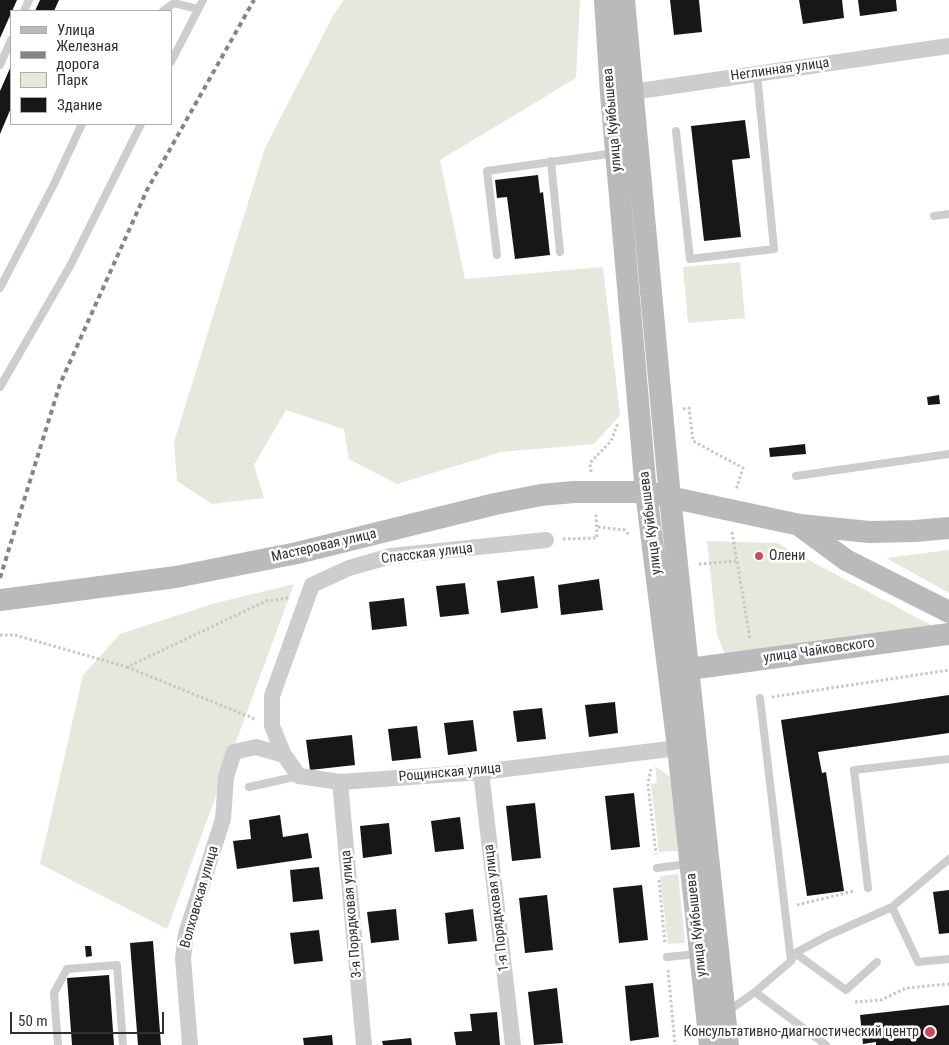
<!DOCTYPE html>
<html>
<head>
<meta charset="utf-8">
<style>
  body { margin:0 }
  #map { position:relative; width:949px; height:1045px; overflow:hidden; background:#fff; font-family:"Roboto Condensed",sans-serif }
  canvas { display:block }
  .legend { position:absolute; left:10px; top:10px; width:162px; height:115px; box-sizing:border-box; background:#fff; border:1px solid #acacac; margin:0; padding:6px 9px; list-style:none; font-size:15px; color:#303030 }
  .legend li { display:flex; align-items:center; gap:10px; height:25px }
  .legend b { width:25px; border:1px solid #acacac }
  .scale { position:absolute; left:10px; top:1012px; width:154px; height:22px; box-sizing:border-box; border:2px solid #303030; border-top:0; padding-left:6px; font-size:15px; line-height:18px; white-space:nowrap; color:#303030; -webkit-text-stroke:4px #fff; paint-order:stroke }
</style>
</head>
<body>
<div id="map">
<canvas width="949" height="1045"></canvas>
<ul class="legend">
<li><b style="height:6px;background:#bababa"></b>Улица</li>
<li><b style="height:6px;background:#858585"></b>Железная дорога</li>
<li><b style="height:14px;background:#e4e8dd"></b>Парк</li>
<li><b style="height:14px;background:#171717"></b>Здание</li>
</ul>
<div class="scale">50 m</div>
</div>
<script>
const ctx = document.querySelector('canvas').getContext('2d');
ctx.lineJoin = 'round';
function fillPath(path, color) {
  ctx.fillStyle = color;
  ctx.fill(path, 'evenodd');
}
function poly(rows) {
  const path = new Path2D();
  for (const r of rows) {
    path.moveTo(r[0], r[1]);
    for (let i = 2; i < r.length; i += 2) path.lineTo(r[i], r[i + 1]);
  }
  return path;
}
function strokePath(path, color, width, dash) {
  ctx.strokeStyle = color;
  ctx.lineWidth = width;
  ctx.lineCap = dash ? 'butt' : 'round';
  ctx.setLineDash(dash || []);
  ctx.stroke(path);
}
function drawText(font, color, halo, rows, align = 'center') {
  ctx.font = font + ' "Roboto Condensed",sans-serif';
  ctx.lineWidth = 5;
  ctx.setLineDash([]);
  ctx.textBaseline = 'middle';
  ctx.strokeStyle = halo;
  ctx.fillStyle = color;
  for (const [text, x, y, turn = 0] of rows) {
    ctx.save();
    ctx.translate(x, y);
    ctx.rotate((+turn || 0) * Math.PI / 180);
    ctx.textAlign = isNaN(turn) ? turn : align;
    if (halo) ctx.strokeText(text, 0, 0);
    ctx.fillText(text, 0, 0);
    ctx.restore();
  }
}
fillPath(poly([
  [344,0,580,0,576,78,440,160,465,279,603,267,620,415,594,444,501,452,397,484,349,459,344,429,286,410,254,465,264,498,212,504,177,481,174,442,265,148,334,14],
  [740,262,745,318,688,323,683,267],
  [707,541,777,543,940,630,725,654,717,635],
  [949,550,949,593,886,558],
  [294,584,167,929,40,864,83,675,120,634,212,604],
  [655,766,670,777,678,851,659,852,651,784,657,783],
  [678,874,685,943,668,944,660,876]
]), '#e4e8dd');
fillPath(poly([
  [0,0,17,0,0,38],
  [40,0,59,0,54,11,35,11],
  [670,0,699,0,702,32,674,35],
  [799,0,842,0,844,18,803,24],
  [858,0,896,0,897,11,860,16],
  [11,66,11,108,0,134,0,91],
  [745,120,750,158,732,160,741,237,704,241,691,126],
  [538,175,540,193,543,192,550,255,515,259,507,197,497,198,495,180],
  [939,395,940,404,928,405,927,397],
  [805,444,806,454,770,457,769,448],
  [534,576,538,608,501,613,497,581],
  [599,579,603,610,561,615,558,585],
  [465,583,469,614,440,617,436,586],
  [404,598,407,626,372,630,369,602],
  [949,695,949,733,818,752,822,773,826,772,844,891,807,896,781,720],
  [615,702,618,733,589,737,585,705],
  [542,708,546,739,517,742,513,711],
  [473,720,477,751,448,755,444,723],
  [417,726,421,758,392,761,388,729],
  [352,735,355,765,310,770,306,740],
  [634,793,640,847,611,850,605,796],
  [535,803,541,858,512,861,506,806],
  [280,815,283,837,308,833,312,858,237,869,233,841,251,839,249,820],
  [460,817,464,849,435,852,431,821],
  [389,823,392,854,363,858,360,826],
  [319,867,323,899,293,902,290,870],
  [642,885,648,940,619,943,613,888],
  [949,890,949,933,939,934,933,892],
  [547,895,553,950,525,953,519,898],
  [396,909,399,940,371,943,367,912],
  [473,909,477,941,448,944,445,913],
  [319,930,323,961,294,964,290,933],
  [153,941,161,1045,138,1045,130,943],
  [85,946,91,946,92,956,86,957],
  [109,975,114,1045,72,1045,67,978],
  [653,983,659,1037,630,1041,625,986],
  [557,988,563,1043,534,1045,528,992],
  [949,1005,949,1045,876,1045,876,1042,863,1044,860,1015],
  [497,1012,500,1045,456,1045,454,1032,472,1031,470,1014],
  [332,1035,333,1045,304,1045,303,1038],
  [411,1038,412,1045,383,1045,382,1041]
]), '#171717');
strokePath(poly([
  [683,409,689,408,693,441,743,468,736,490],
  [591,472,590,463,611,441,618,423],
  [598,527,625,530,629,535],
  [732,532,750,639],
  [563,539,597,538,596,513],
  [699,564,736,561],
  [0,635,15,635,127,667,266,601,288,598],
  [127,667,255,719],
  [772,697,949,670],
  [651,769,648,784,656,854],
  [659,880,665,944],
  [797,905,854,891],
  [668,970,675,1045],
  [855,1002,881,1000,906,988,949,984]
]), '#c7c7c7', 3, [2.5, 2.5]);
strokePath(poly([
  [24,11,29,0],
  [163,11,174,3,198,9],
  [171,62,203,0],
  [0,65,11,40],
  [676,131,690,259,774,249,757,74],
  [551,161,560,252],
  [934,216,949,214],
  [497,255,487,171,615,153],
  [0,288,54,184,82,124],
  [0,387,70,266,141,124],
  [796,476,949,454],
  [760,698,791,961],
  [249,787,299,776],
  [657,868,688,864],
  [868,888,854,770,949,759],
  [892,907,918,962,949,959],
  [795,953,846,990,877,962],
  [667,957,697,954],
  [755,992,826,1045],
  [728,1011,755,992,791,961,795,953,827,936,892,907,949,859],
  [58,1045,54,993,67,969,117,965,123,1045]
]), '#cdcdcd', 8);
strokePath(poly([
  [632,92,949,46],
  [284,755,272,726,272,696,312,585,349,568,391,556,546,540],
  [481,772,513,1045],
  [340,782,364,1045],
  [190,1045,183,958,186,934,223,819,226,777,234,752,256,747,284,755,299,776,340,782,481,772,678,748]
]), '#cdcdcd', 16);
strokePath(poly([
  [605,0,611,94,646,492,678,748,710,1045],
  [624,0,670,498,728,1045],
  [800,526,846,560,949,612],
  [0,600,176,577,297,553,495,504,541,495,574,492,646,492,800,525,869,532,915,531,949,528],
  [689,669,949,634]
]), '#bababa', 22);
strokePath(poly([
  [0,578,60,384,147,190,254,0]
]), '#858585', 4, [5, 4]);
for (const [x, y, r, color] of [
  [759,556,5,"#d0495b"],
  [930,1032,6,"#d0495b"]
]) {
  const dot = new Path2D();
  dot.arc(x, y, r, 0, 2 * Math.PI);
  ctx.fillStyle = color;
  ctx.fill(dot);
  strokePath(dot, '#fff', 2);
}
drawText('14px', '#303030', '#fff', [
  ["Неглинная улица",780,70,-8],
  ["улица Куйбышева",613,120,-95],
  ["улица Куйбышева",651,523,-97],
  ["Мастеровая улица",324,546,-13],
  ["Спасская улица",427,554,-7],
  ["улица Чайковского",819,651,-8],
  ["Рощинская улица",450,773,-5],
  ["Волховская улица",200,897,-74],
  ["1-я Порядковая улица",497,908,-97],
  ["3-я Порядковая улица",352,914,-95],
  ["улица Куйбышева",697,925,-96]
]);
drawText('14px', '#303030', '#fff', [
  ["Олени",769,556],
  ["Консультативно-диагностический центр",919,1032,"right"]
], 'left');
</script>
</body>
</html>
